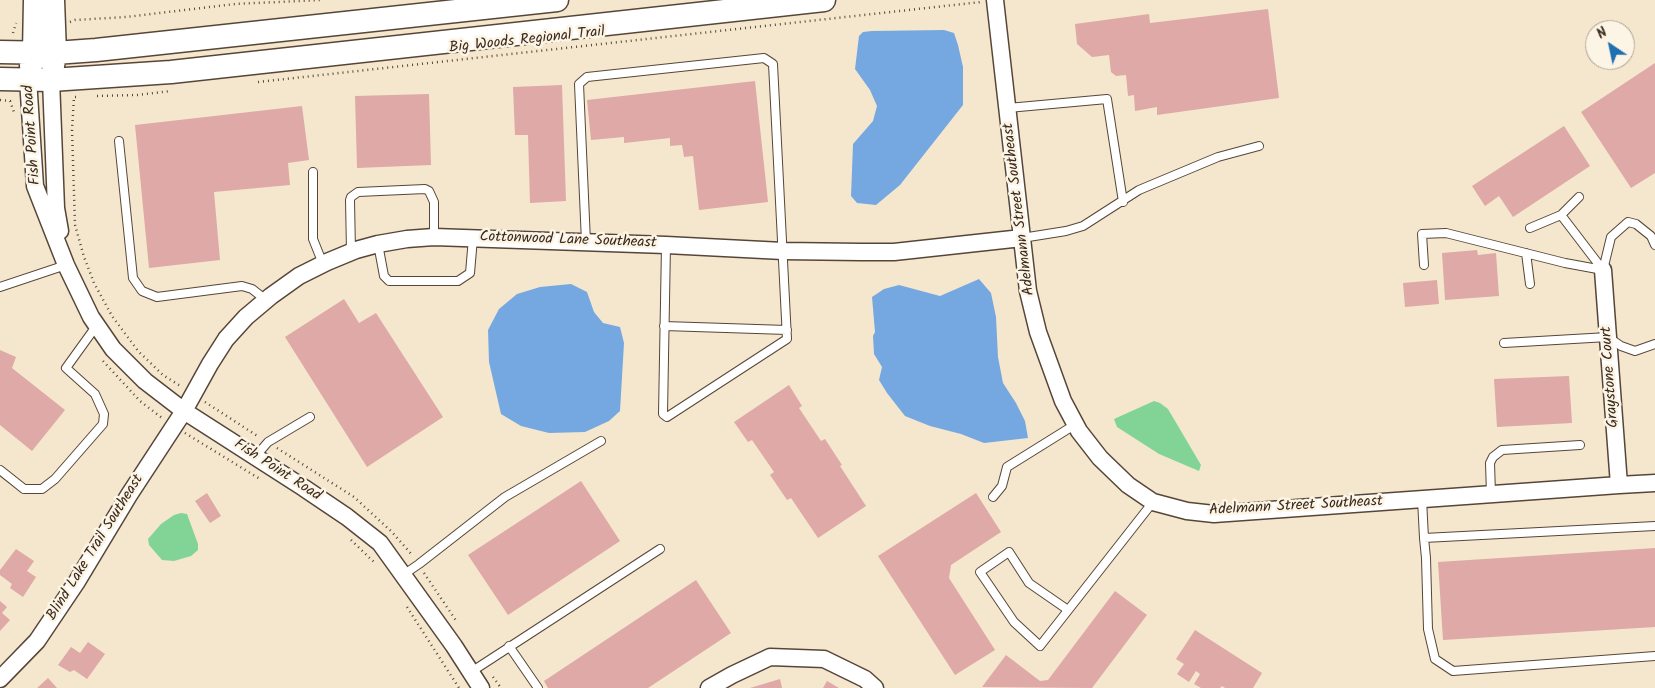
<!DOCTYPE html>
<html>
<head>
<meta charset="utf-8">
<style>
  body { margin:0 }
  #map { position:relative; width:1655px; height:688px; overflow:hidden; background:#f5e7cd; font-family:Kalam,sans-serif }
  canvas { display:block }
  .north { position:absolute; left:1585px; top:20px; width:50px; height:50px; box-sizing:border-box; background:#fcf5e5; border:1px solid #afa495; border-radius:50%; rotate:326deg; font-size:14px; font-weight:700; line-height:20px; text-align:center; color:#3b2a1e }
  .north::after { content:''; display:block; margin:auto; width:18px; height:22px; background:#1f6fb2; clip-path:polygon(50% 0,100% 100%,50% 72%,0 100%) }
</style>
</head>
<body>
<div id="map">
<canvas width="1655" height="688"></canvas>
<div class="north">N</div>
</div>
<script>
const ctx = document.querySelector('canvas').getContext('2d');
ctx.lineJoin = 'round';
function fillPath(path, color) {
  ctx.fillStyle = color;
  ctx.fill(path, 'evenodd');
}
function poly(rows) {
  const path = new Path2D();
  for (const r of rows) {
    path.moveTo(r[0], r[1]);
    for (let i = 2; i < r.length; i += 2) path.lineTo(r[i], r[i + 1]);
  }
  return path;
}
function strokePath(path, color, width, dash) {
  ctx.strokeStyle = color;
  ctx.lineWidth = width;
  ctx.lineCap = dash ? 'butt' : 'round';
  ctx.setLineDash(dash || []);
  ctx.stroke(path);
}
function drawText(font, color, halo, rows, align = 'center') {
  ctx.font = font + ' Kalam,sans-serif';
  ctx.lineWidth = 5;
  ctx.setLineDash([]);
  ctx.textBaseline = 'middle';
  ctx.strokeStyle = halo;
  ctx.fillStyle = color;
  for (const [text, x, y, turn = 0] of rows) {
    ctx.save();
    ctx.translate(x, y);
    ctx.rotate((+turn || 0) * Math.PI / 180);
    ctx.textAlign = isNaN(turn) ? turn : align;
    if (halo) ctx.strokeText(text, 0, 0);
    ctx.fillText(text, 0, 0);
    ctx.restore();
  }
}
fillPath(poly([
  [1154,401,1160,403,1168,409,1201,465,1199,471,1159,454,1117,427,1114,419],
  [181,513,187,514,198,544,198,550,191,556,174,561,162,560,149,545,148,539,161,524,174,515]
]), '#82d496');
fillPath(poly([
  [944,30,954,33,958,45,963,67,963,105,900,185,876,205,857,203,851,196,853,144,873,121,877,106,870,90,855,69,859,36,863,32,872,31],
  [979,279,991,293,996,317,998,357,1003,383,1016,403,1025,421,1028,438,984,443,961,434,930,426,905,416,887,393,879,380,882,367,874,354,873,336,875,332,872,297,884,289,899,285,940,296],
  [571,284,587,292,594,312,603,323,620,327,624,343,620,411,609,421,585,432,549,433,521,426,501,414,489,362,488,330,499,309,517,294,540,287]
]), '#75a8e1');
fillPath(poly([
  [1268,9,1279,98,1157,115,1157,107,1135,111,1134,95,1128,96,1126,75,1116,76,1111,72,1109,55,1092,57,1077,44,1075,24,1149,14,1150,23],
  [1655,63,1655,173,1631,188,1581,112],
  [755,81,768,202,699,210,693,156,684,157,682,145,670,146,670,138,624,143,624,137,591,140,587,100],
  [562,85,566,201,530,203,528,135,515,135,513,87],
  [429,94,431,165,357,168,355,96],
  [302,106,309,160,288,163,290,185,214,192,220,260,149,268,135,125],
  [1564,126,1590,166,1513,217,1499,196,1485,206,1472,186],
  [1477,250,1478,255,1496,253,1499,296,1445,300,1442,253],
  [1437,280,1439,304,1405,307,1403,283],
  [344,299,359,323,376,313,443,417,367,467,285,337],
  [0,350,16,357,12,368,65,410,32,451,0,425],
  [1569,376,1572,423,1497,427,1494,379],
  [789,385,802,406,799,408,821,441,825,439,842,465,840,466,866,506,818,538,791,498,787,500,770,475,774,472,752,440,748,442,734,422],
  [581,481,620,541,508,615,468,555],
  [207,493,221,516,210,523,195,501],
  [976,493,1001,532,951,565,949,578,995,650,955,675,878,556],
  [1655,548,1655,627,1443,640,1438,562],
  [16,549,34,561,27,571,36,577,23,597,10,588,12,584,0,575,0,570],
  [696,580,731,633,648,688,548,688,544,681],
  [1115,591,1147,615,1092,688,982,687,1006,655,1040,681,1048,680],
  [0,601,7,607,2,613,10,620,0,631],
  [1195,630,1262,673,1253,688,1225,688,1222,686,1220,688,1201,688,1194,684,1200,674,1196,671,1189,682,1177,674,1184,664,1176,659],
  [88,642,105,654,87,679,74,670,70,672,58,665,71,647,80,653],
  [48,678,57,688,37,688],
  [780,679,782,688,750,688],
  [827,681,839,688,823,688]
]), '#dea9a6');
const lane = poly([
  [1008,108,1107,99,1123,202],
  [119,141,133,278,142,291,157,297,242,286,252,289,266,300],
  [313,172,313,239,323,264],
  [1579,197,1561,215,1603,270],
  [1530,228,1561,215],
  [1022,238,1066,231,1083,226,1139,190,1218,157,1259,146],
  [586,242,579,84,587,77,764,58,773,64,787,339,667,417,663,414,666,245],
  [378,244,384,276,389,281,458,281,470,273,473,238],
  [351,252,350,200,351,197,358,192,425,189,429,191,434,202,434,237],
  [1526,253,1530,284],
  [1424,265,1422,234,1446,233,1565,263,1603,270],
  [1603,270,1611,237,1628,222,1636,224,1651,236,1655,245],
  [0,287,66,265],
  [664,326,787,330],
  [1504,343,1608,337,1621,346,1635,351,1655,344],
  [255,457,268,442,310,417],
  [0,470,24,489,42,489,55,479,103,424,104,414,95,394,66,368,97,325],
  [1491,494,1490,463,1493,457,1502,450,1580,445],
  [993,497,1002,486,1007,467,1076,424],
  [1422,499,1424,538,1655,526],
  [1424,538,1426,558,1428,629,1435,659,1453,671,1655,656],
  [403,575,419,564,505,497,601,441],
  [1068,610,1029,583,1009,552,980,572,1014,622,1040,646,1153,502],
  [509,646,538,688],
  [471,672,660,549]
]);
const street = poly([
  [995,0,1028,291,1038,332,1063,401,1079,431,1100,458,1128,485,1153,502,1187,511,1214,514,1619,485,1655,483],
  [28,79,35,186,66,265,91,317,113,349,145,381,184,411,304,488,347,517,380,543,454,646,481,688],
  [51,80,56,208,60,231],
  [1603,270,1619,485],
  [0,679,37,641,76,583,129,495,184,411,210,364,226,339,246,317,271,296,299,276,327,262,356,250,378,244,407,239,434,237,666,245,783,251,861,252,894,252,1022,238],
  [709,688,732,675,770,657,824,659,865,679,875,688]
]);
const secondary = poly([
  [53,0,55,53,53,66],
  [0,52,55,53,96,50,557,0],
  [31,66,34,53,35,0],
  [0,79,51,80,171,72,824,0]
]);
strokePath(lane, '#574638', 10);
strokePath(street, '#574638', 19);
strokePath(secondary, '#574638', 25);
strokePath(poly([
  [70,22,75,20,126,17,235,4,320,0],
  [13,33,16,23],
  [258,82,981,2],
  [97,96,137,95,171,91],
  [76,97,74,97,72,130,75,225,84,257,94,283,112,316,138,351,163,375,182,387],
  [0,100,10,101,15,115],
  [103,361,140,401,162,418],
  [205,402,259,437],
  [185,433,260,479],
  [277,448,354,497,392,532,413,556],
  [351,540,376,564],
  [424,573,457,622],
  [407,607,459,688],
  [493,677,501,688]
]), '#574638', 2.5, [1, 4]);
strokePath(lane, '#fff', 8);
strokePath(street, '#fff', 16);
strokePath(secondary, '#fff', 22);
drawText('15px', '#3b2a1e', '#fcf5e5', [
  ["Big Woods Regional Trail",527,41,-6],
  ["Fish Point Road",33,135,-94],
  ["Adelmann Street Southeast",1020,209,-97],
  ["Cottonwood Lane Southeast",568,241,2],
  ["Graystone Court",1611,377,-94],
  ["Fish Point Road",277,471,33],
  ["Adelmann Street Southeast",1296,507,-3],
  ["Blind Lake Trail Southeast",96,548,-58]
]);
</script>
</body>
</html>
